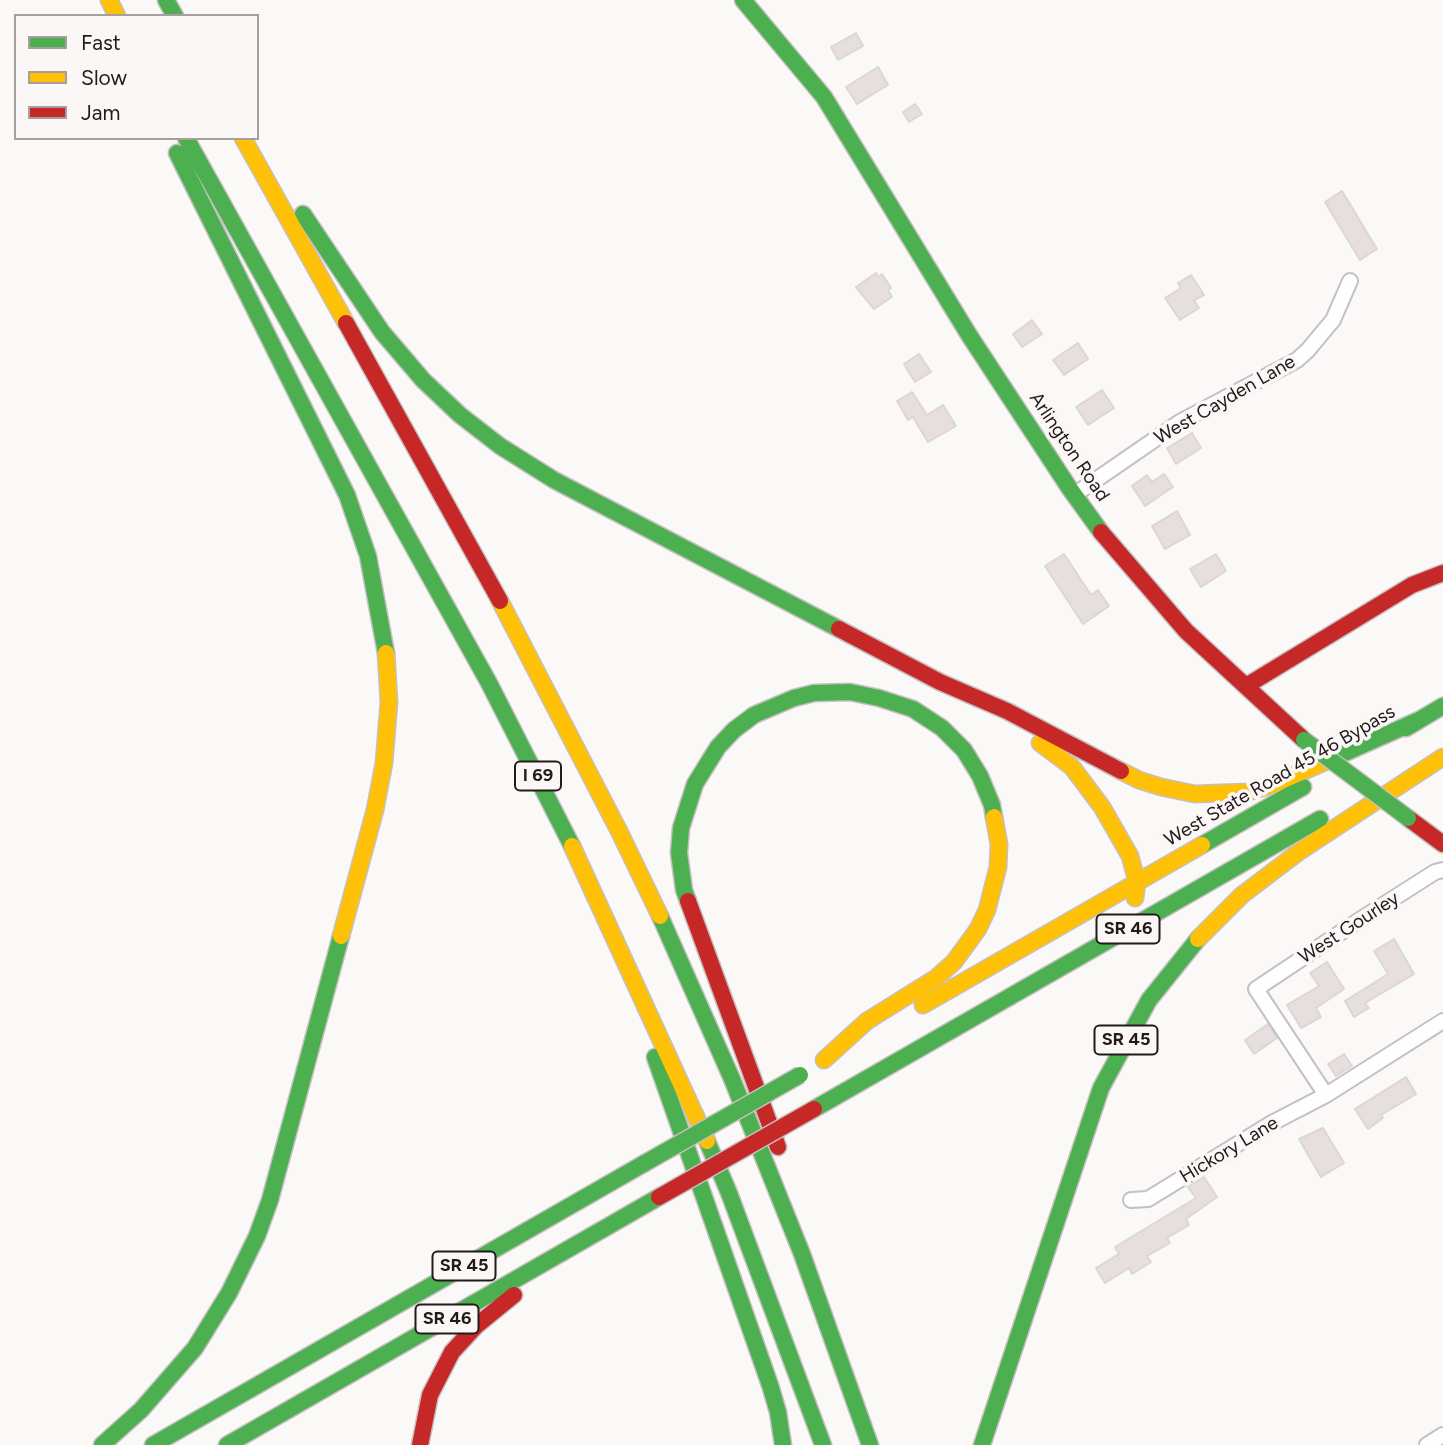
<!DOCTYPE html>
<html>
<head>
<meta charset="utf-8">
<style>
  body { margin:0 }
  #map { position:relative; width:1443px; height:1445px; overflow:hidden; background:#fbf8f8; font-family:Figtree,sans-serif }
  canvas { display:block }
  .legend { position:absolute; left:14px; top:14px; width:245px; height:126px; box-sizing:border-box; background:#fcf7f7; border:2px solid #a59f9f; margin:0; padding:9px 12px; list-style:none; font-size:21px; color:#221a1b }
  .legend li { display:flex; align-items:center; gap:14px; height:35px }
  .legend b { width:35px; border:2px solid #a59f9f }
</style>
</head>
<body>
<div id="map">
<canvas width="1443" height="1445"></canvas>
<ul class="legend">
<li><b style="height:9px;background:#4caf50"></b>Fast</li>
<li><b style="height:9px;background:#ffc107"></b>Slow</li>
<li><b style="height:9px;background:#c62828"></b>Jam</li>
</ul>
</div>
<script>
const ctx = document.querySelector('canvas').getContext('2d');
ctx.lineJoin = 'round';
function fillPath(path, color) {
  ctx.fillStyle = color;
  ctx.fill(path, 'evenodd');
}
function poly(rows) {
  const path = new Path2D();
  for (const r of rows) {
    path.moveTo(r[0], r[1]);
    for (let i = 2; i < r.length; i += 2) path.lineTo(r[i], r[i + 1]);
  }
  return path;
}
function strokePath(path, color, width, dash) {
  ctx.strokeStyle = color;
  ctx.lineWidth = width;
  ctx.lineCap = dash ? 'butt' : 'round';
  ctx.setLineDash(dash || []);
  ctx.stroke(path);
}
function drawText(font, color, halo, rows, align = 'center') {
  ctx.font = font + ' Figtree,sans-serif';
  ctx.lineWidth = 7;
  ctx.setLineDash([]);
  ctx.textBaseline = 'middle';
  ctx.strokeStyle = halo;
  ctx.fillStyle = color;
  for (const [text, x, y, turn = 0] of rows) {
    ctx.save();
    ctx.translate(x, y);
    ctx.rotate((+turn || 0) * Math.PI / 180);
    ctx.textAlign = isNaN(turn) ? turn : align;
    if (halo) ctx.strokeText(text, 0, 0);
    ctx.fillText(text, 0, 0);
    ctx.restore();
  }
}
const building = poly([
  [856,33,863,46,838,60,831,47,856,33],
  [878,67,888,85,857,104,846,87,878,67],
  [915,104,922,114,909,122,903,112,915,104],
  [1342,191,1377,249,1360,260,1325,202,1342,191],
  [876,273,879,277,882,274,891,288,888,290,892,297,874,309,856,287,876,273],
  [1191,275,1204,295,1194,300,1199,308,1180,320,1165,298,1181,288,1178,283,1191,275],
  [1032,320,1042,334,1022,347,1013,334,1032,320],
  [1078,343,1088,359,1064,375,1053,360,1078,343],
  [919,354,931,372,915,382,904,364,919,354],
  [1102,390,1114,408,1088,425,1076,407,1102,390],
  [912,392,927,415,943,405,956,426,928,442,913,417,908,420,897,401,912,392],
  [1192,433,1201,448,1176,464,1167,448,1192,433],
  [1164,474,1173,487,1145,506,1132,486,1147,475,1152,482,1164,474],
  [1177,511,1190,535,1165,549,1152,526,1177,511],
  [1064,554,1091,595,1098,590,1109,606,1083,624,1045,566,1064,554],
  [1216,554,1226,571,1201,587,1190,569,1216,554],
  [1394,939,1414,974,1365,1003,1369,1008,1354,1017,1345,1001,1388,974,1374,951,1394,939],
  [1327,962,1344,989,1316,1008,1321,1017,1301,1028,1287,1005,1319,986,1310,973,1327,962],
  [1268,1024,1277,1038,1254,1054,1245,1040,1268,1024],
  [1344,1054,1352,1066,1336,1076,1328,1064,1344,1054],
  [1406,1077,1416,1094,1381,1115,1383,1118,1368,1129,1355,1109,1406,1077],
  [1323,1128,1344,1163,1321,1177,1299,1139,1323,1128],
  [1204,1177,1217,1197,1186,1219,1189,1225,1167,1238,1170,1243,1147,1256,1151,1262,1132,1274,1129,1268,1105,1283,1096,1268,1119,1254,1115,1247,1196,1198,1188,1187,1204,1177]
]);
fillPath(building, '#e6dedf');
strokePath(building, '#dcd6d6', 2);
const street = poly([
  [1074,495,1180,422,1297,360,1308,350,1333,320,1350,281],
  [1443,870,1435,872,1358,921,1256,989,1326,1095,1443,1021],
  [1131,1200,1148,1199,1272,1123,1326,1095],
  [1427,1445,1443,1435]
]);
const fast = poly([
  [166,0,175,16],
  [743,0,824,97,969,335,1070,489,1101,532],
  [186,138,489,683,572,846],
  [177,153,347,495,368,556,386,653],
  [303,214,382,332,423,380,460,415,500,446,554,480,839,629],
  [1406,728,1443,706],
  [1329,760,1419,720],
  [1202,845,1303,787],
  [688,901,684,890,679,853,681,828,695,784,718,747,734,730,754,715,794,698,814,693,850,692,879,698,913,709,942,728,964,750,980,776,992,805,994,817],
  [660,916,732,1079,802,1254,870,1445],
  [655,1057,770,1385,778,1412,783,1445],
  [814,1109,1320,819],
  [707,1141,729,1193,823,1445],
  [102,1445,141,1410,195,1348,229,1293,257,1236,270,1200,341,936],
  [153,1445,645,1163],
  [227,1445,659,1197],
  [982,1445,1101,1088,1149,1000,1198,939]
]);
const slow = poly([
  [109,0,117,16],
  [243,138,346,323],
  [500,601,620,833,660,916],
  [1040,743,1072,767,1102,807,1130,856,1137,882,1135,898],
  [1121,771,1139,780,1161,787,1195,794,1248,792,1272,785,1329,760],
  [572,846,707,1141],
  [341,936,375,810,384,763,389,702,386,653],
  [1198,939,1242,895,1300,851,1443,757],
  [923,1005,1202,845],
  [824,1060,867,1021,936,978,954,962,978,929,987,910,998,867,999,844,994,817]
]);
const jam = poly([
  [346,323,500,601],
  [1101,532,1186,631,1304,740],
  [839,629,940,682,1007,711,1121,771],
  [1246,686,1412,585,1443,573],
  [1408,818,1443,844],
  [688,901,778,1147],
  [420,1445,430,1395,452,1352,476,1326,514,1295]
]);
strokePath(street, '#c6c0c0', 18);
strokePath(fast, '#c6c0c0', 19);
strokePath(slow, '#c6c0c0', 19);
strokePath(jam, '#c6c0c0', 19);
strokePath(street, '#fefefe', 14);
strokePath(fast, '#4caf50', 16);
strokePath(slow, '#ffc107', 16);
strokePath(jam, '#c62828', 16);
const fastBridge = poly([
  [1304,740,1408,818],
  [645,1163,800,1075]
]);
const jamBridge = poly([
  [659,1197,814,1109]
]);
strokePath(fastBridge, '#c6c0c0', 19, []);
strokePath(jamBridge, '#c6c0c0', 19, []);
strokePath(fastBridge, '#4caf50', 16);
strokePath(jamBridge, '#c62828', 16);
for (const [x, y, w] of [
  [538,776,46],
  [1128,929,63],
  [1126,1040,63],
  [464,1266,63],
  [447,1319,63]
]) {
  const box = new Path2D();
  box.roundRect(x - w / 2, y - 14.5, w, 29, 5);
  ctx.fillStyle = '#fcf7f7';
  ctx.fill(box);
  strokePath(box, '#221a1b', 2);
}
drawText('bold 18px', '#221a1b', null, [
  ["I 69",538,776],
  ["SR 46",1128,929],
  ["SR 45",1126,1040],
  ["SR 45",464,1266],
  ["SR 46",447,1319]
]);
drawText('19px', '#221a1b', '#fcf7f7', [
  ["West Cayden Lane",1225,400,-30],
  ["Arlington Road",1069,447,56],
  ["West State Road 45 46 Bypass",1280,776,-30],
  ["West Gourley",1349,928,-33],
  ["Hickory Lane",1229,1150,-31]
]);
</script>
</body>
</html>
